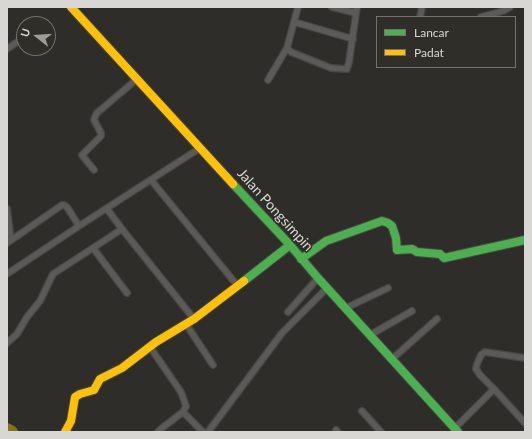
<!DOCTYPE html>
<html>
<head>
<meta charset="utf-8">
<style>
  body { margin:0 }
  #map { position:relative; width:532px; height:439px; overflow:hidden; background:#2e2d29; font-family:Lato,sans-serif }
  canvas { display:block }
  .frame { position:absolute; inset:0; border:8px solid #d8d7d4; pointer-events:none }
  .legend { position:absolute; left:376px; top:16px; width:140px; height:52px; box-sizing:border-box; background:#2f2e28; border:1px solid #73726d; margin:0; padding:5px 7px; list-style:none; font-size:12px; color:#d8d7d4 }
  .legend li { display:flex; align-items:center; gap:8px; height:20px }
  .legend b { width:20px; border:1px solid #73726d }
  .north { position:absolute; left:16px; top:16px; width:40px; height:40px; box-sizing:border-box; background:#2f2e28; border:1px solid #73726d; border-radius:50%; rotate:287deg; font-size:11px; font-weight:700; line-height:16px; text-align:center; color:#d8d7d4 }
  .north::after { content:''; display:block; margin:auto; width:14px; height:18px; background:#9c9c98; clip-path:polygon(50% 0,100% 100%,50% 72%,0 100%) }
</style>
</head>
<body>
<div id="map">
<canvas width="532" height="439"></canvas>
<div class="frame"></div>
<ul class="legend">
<li><b style="height:5px;background:#4caf50"></b>Lancar</li>
<li><b style="height:5px;background:#ffc107"></b>Padat</li>
</ul>
<div class="north">U</div>
</div>
<script>
const ctx = document.querySelector('canvas').getContext('2d');
ctx.lineJoin = 'round';
function poly(rows) {
  const path = new Path2D();
  for (const r of rows) {
    path.moveTo(r[0], r[1]);
    for (let i = 2; i < r.length; i += 2) path.lineTo(r[i], r[i + 1]);
  }
  return path;
}
function strokePath(path, color, width, dash) {
  ctx.strokeStyle = color;
  ctx.lineWidth = width;
  ctx.lineCap = dash ? 'butt' : 'round';
  ctx.setLineDash(dash || []);
  ctx.stroke(path);
}
function drawText(font, color, halo, rows, align = 'center') {
  ctx.font = font + ' Lato,sans-serif';
  ctx.lineWidth = 3;
  ctx.setLineDash([]);
  ctx.textBaseline = 'middle';
  ctx.strokeStyle = halo;
  ctx.fillStyle = color;
  for (const [text, x, y, turn = 0] of rows) {
    ctx.save();
    ctx.translate(x, y);
    ctx.rotate((+turn || 0) * Math.PI / 180);
    ctx.textAlign = isNaN(turn) ? turn : align;
    if (halo) ctx.strokeText(text, 0, 0);
    ctx.fillText(text, 0, 0);
    ctx.restore();
  }
}
strokePath(poly([
  [7,429,12,432]
]), '#867317', 12);
const street = poly([
  [332,7,356,13],
  [420,17,422,7],
  [481,17,503,11,510,7],
  [294,22,353,39],
  [287,48,291,52,331,68,347,69,349,62,357,7],
  [7,49,23,38],
  [268,80,287,48,298,7],
  [94,170,82,155,101,136,101,133,94,120,95,117,97,113,137,79],
  [151,180,237,285],
  [7,209,11,240],
  [107,209,122,229,194,319],
  [7,243,62,205,64,205,67,207,79,226],
  [93,248,122,229],
  [7,274,79,226,200,148],
  [346,308,388,288],
  [288,312,318,278],
  [186,324,213,365],
  [370,335,412,311],
  [7,343,17,334,27,317,40,301,53,274,93,248,127,293],
  [150,347,181,392,186,406,183,412,203,432],
  [525,358,485,352,481,355,477,364,476,369,480,375,494,389,525,423],
  [392,359,437,319],
  [362,411,381,432],
  [455,428,494,389],
  [336,430,338,432],
  [158,432,162,428,183,412],
  [208,432,282,333,327,288]
]);
const fast = poly([
  [233,184,290,245,318,278,458,432],
  [301,259,326,241,382,221,388,223,392,226,396,238,397,250,412,249,417,252,440,254,444,258,525,240],
  [244,281,290,245]
]);
const slow = poly([
  [71,7,233,184],
  [65,432,71,421,75,397,80,394,94,390,100,379,122,368,156,342,194,319,244,281]
]);
strokePath(street, '#484845', 8);
strokePath(fast, '#484845', 10);
strokePath(slow, '#484845', 10);
strokePath(street, '#5b5a58', 5.5);
strokePath(fast, '#4caf50', 8);
strokePath(slow, '#ffc107', 8);
drawText('14px', '#d8d7d4', '#2f2e28', [
  ["Jalan Pongsimpin",275,210,48]
]);
</script>
</body>
</html>
